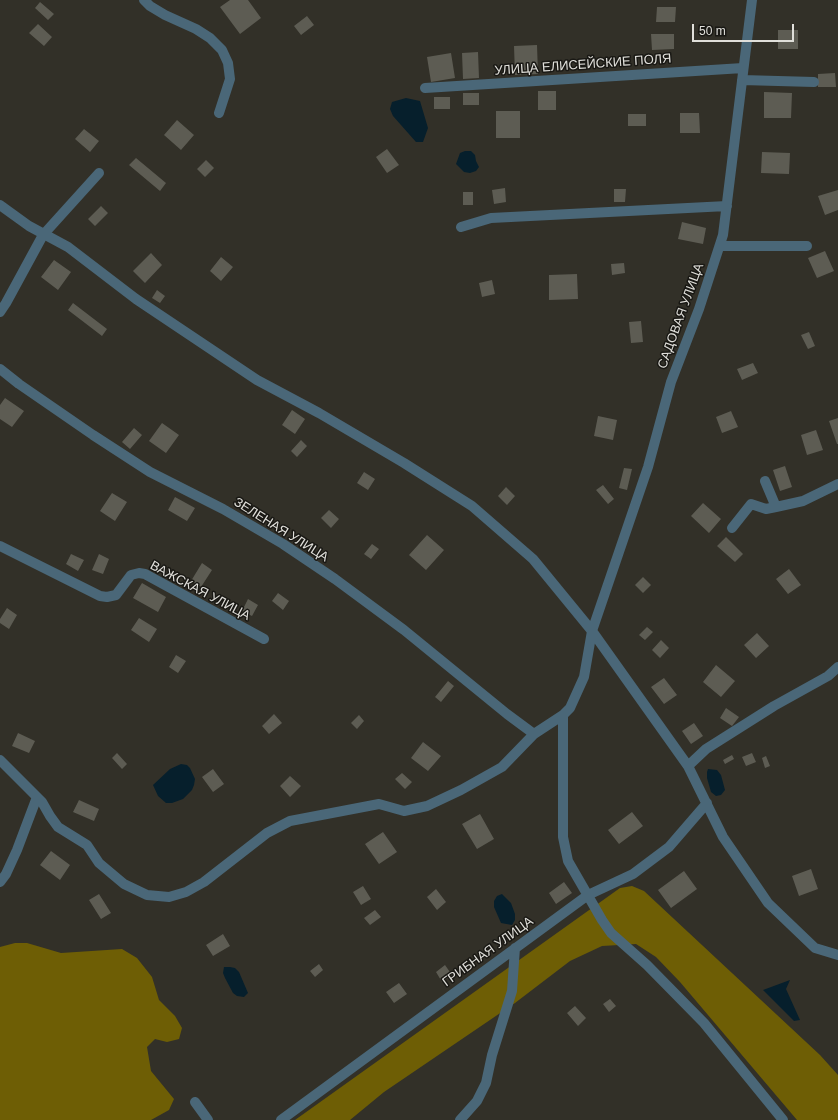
<!DOCTYPE html>
<html>
<head>
<meta charset="utf-8">
<style>
  body { margin:0 }
  #map { position:relative; width:838px; height:1120px; overflow:hidden; background:#323028; font-family:Arial,sans-serif }
  canvas { display:block }
  .scale { position:absolute; left:692px; top:24px; width:102px; height:18px; box-sizing:border-box; border:2px solid #e0dfda; border-top:0; padding-left:5px; font-size:12px; line-height:14px; white-space:nowrap; color:#e0dfda; -webkit-text-stroke:3px #191814; paint-order:stroke }
</style>
</head>
<body>
<div id="map">
<canvas width="838" height="1120"></canvas>
<div class="scale">50 m</div>
</div>
<script>
const ctx = document.querySelector('canvas').getContext('2d');
ctx.lineJoin = 'round';
function fillPath(path, color) {
  ctx.fillStyle = color;
  ctx.fill(path, 'evenodd');
}
function poly(rows) {
  const path = new Path2D();
  for (const r of rows) {
    path.moveTo(r[0], r[1]);
    for (let i = 2; i < r.length; i += 2) path.lineTo(r[i], r[i + 1]);
  }
  return path;
}
function strokePath(path, color, width, dash) {
  ctx.strokeStyle = color;
  ctx.lineWidth = width;
  ctx.lineCap = dash ? 'butt' : 'round';
  ctx.setLineDash(dash || []);
  ctx.stroke(path);
}
function drawText(font, color, halo, rows, align = 'center') {
  ctx.font = font + ' Arial,sans-serif';
  ctx.lineWidth = 3;
  ctx.setLineDash([]);
  ctx.textBaseline = 'middle';
  ctx.strokeStyle = halo;
  ctx.fillStyle = color;
  for (const [text, x, y, turn = 0] of rows) {
    ctx.save();
    ctx.translate(x, y);
    ctx.rotate((+turn || 0) * Math.PI / 180);
    ctx.textAlign = isNaN(turn) ? turn : align;
    if (halo) ctx.strokeText(text, 0, 0);
    ctx.fillText(text, 0, 0);
    ctx.restore();
  }
}
fillPath(poly([
  [632,886,644,891,820,1055,838,1075,838,1120,797,1120,680,982,656,957,636,944,602,946,570,961,515,1003,384,1092,350,1120,295,1120,620,888],
  [15,943,27,943,61,953,122,949,137,958,152,977,159,1000,175,1016,182,1028,179,1039,167,1042,155,1039,147,1047,151,1071,174,1099,169,1110,151,1120,0,1120,0,947]
]), '#6e5e05');
fillPath(poly([
  [406,98,420,101,428,128,423,142,416,142,393,116,390,109,392,102],
  [465,151,471,151,475,155,476,161,479,167,476,171,470,173,464,172,456,164,460,153],
  [181,764,187,765,190,768,195,779,194,785,192,790,183,799,172,803,166,803,158,796,153,785,170,769],
  [708,769,717,770,721,775,725,790,721,795,716,796,711,792,707,778,707,772],
  [502,894,511,903,515,914,515,920,512,925,501,923,494,907,494,901,497,896],
  [224,967,230,967,235,968,239,972,248,993,244,997,237,996,233,993,225,978,223,973],
  [790,980,786,989,800,1020,794,1021,763,990]
]), '#061f2c');
fillPath(poly([
  [230,0,248,0,261,18,240,34,220,7],
  [40,2,54,14,48,20,35,8],
  [657,7,676,7,675,22,656,22],
  [307,16,314,25,301,35,294,26],
  [38,24,52,37,44,46,29,33],
  [778,30,798,30,798,49,778,49],
  [651,34,674,34,674,49,652,50],
  [537,45,538,74,515,75,514,46],
  [478,52,479,78,463,79,462,53],
  [451,53,455,78,431,82,427,57],
  [835,73,836,87,818,87,818,74],
  [538,91,556,91,556,110,538,110],
  [764,92,792,93,791,118,764,118],
  [463,93,479,93,479,105,463,105],
  [434,97,450,97,450,109,434,109],
  [496,111,520,111,520,138,496,138],
  [680,113,699,113,700,133,680,133],
  [628,114,646,114,646,126,628,126],
  [177,120,194,135,181,150,164,135],
  [84,129,99,141,90,152,75,139],
  [387,149,399,165,387,173,376,157],
  [762,152,790,153,789,174,761,173],
  [136,158,166,183,160,191,129,165],
  [206,160,214,168,205,177,197,169],
  [505,188,506,202,494,204,492,190],
  [614,189,626,189,625,202,614,202],
  [838,190,838,210,825,215,818,196],
  [463,192,473,192,473,205,463,205],
  [101,206,108,213,95,226,88,219],
  [682,222,706,228,703,244,678,239],
  [825,251,834,271,817,278,808,258],
  [151,253,162,265,145,283,133,271],
  [221,257,233,267,221,281,210,271],
  [54,260,71,272,58,290,41,277],
  [624,263,625,273,612,275,611,264],
  [577,274,578,299,549,300,549,275],
  [492,280,495,294,482,297,479,283],
  [157,290,165,296,160,303,152,298],
  [73,303,107,329,102,336,68,310],
  [641,321,643,342,631,343,629,322],
  [809,332,815,346,808,349,801,335],
  [753,363,758,373,742,380,737,369],
  [5,398,24,411,12,427,0,419,0,405],
  [292,410,305,419,295,434,282,425],
  [731,411,738,427,722,433,716,417],
  [598,416,617,420,613,440,594,436],
  [838,418,838,444,837,444,829,421],
  [162,423,179,435,166,453,149,441],
  [134,428,142,435,130,449,122,442],
  [816,430,823,450,807,455,801,435],
  [301,440,307,446,297,457,291,451],
  [785,466,792,487,780,491,773,470],
  [624,468,632,469,627,490,619,488],
  [364,472,375,479,368,490,357,483],
  [603,485,614,499,608,504,596,490],
  [506,487,515,496,507,505,498,496],
  [112,493,127,502,115,521,100,511],
  [175,497,195,508,187,521,168,510],
  [703,503,721,519,709,533,691,516],
  [329,510,339,519,331,528,321,518],
  [427,535,444,550,426,570,409,555],
  [726,537,743,554,735,562,717,546],
  [372,544,379,549,371,559,364,554],
  [71,554,84,560,78,571,66,564],
  [99,554,109,559,103,574,92,570],
  [202,563,212,570,201,587,191,581],
  [789,569,801,585,788,594,776,579],
  [643,577,651,585,643,593,635,585],
  [142,583,166,597,158,612,133,598],
  [278,593,289,601,283,610,272,601],
  [248,599,258,605,252,616,242,611],
  [7,608,17,615,9,629,0,623,0,619],
  [139,618,157,629,149,642,131,630],
  [647,627,653,632,645,640,639,635],
  [757,633,769,646,756,658,744,645],
  [661,640,669,648,660,658,652,650],
  [176,655,186,661,178,673,169,667],
  [716,665,735,681,721,697,703,682],
  [664,678,677,695,664,704,651,687],
  [448,681,454,686,441,702,435,697],
  [726,708,739,717,732,726,720,718],
  [274,714,282,723,269,734,262,726],
  [359,715,364,721,357,729,351,723],
  [694,723,703,736,691,744,682,731],
  [18,733,35,741,29,753,12,746],
  [423,742,441,756,428,771,411,758],
  [117,753,127,764,122,769,112,758],
  [752,753,756,762,746,766,742,757],
  [732,755,734,759,725,764,723,760],
  [766,756,770,766,765,768,762,758],
  [213,769,224,784,213,792,202,777],
  [402,773,412,782,405,789,395,779],
  [290,776,301,786,290,797,280,786],
  [79,800,99,809,94,821,73,812],
  [632,812,643,826,619,844,608,830],
  [480,814,494,839,477,849,462,824],
  [383,832,397,852,379,864,365,844],
  [51,851,70,865,60,880,40,865],
  [811,869,818,889,799,896,792,876],
  [684,871,697,889,671,908,658,890],
  [564,882,572,893,556,904,549,893],
  [363,886,371,899,361,905,353,892],
  [436,889,446,902,437,910,427,897],
  [99,894,111,913,101,919,89,900],
  [375,910,381,917,370,925,364,918],
  [223,934,230,946,213,956,206,945],
  [319,964,323,970,315,977,310,971],
  [445,965,452,975,442,982,436,972],
  [399,983,407,994,394,1003,386,992],
  [610,999,616,1006,609,1012,603,1004],
  [575,1006,586,1018,578,1026,567,1013]
]), '#5d5c53');
strokePath(poly([
  [144,0,150,6,165,15,196,29,210,38,222,50,228,63,230,79,219,113],
  [742,80,814,82],
  [425,88,743,68],
  [0,205,29,226,68,247,136,299,257,380,319,413,404,463,472,506,533,559,592,631,688,766,723,837,768,903,815,948,838,955],
  [461,227,491,218,727,206],
  [720,246,807,246],
  [0,312,6,303,43,235,99,173],
  [0,369,19,384,93,435,150,472,223,509,283,544,335,579,404,630,507,714,534,734],
  [765,481,776,507],
  [732,528,751,504,766,509,776,507,803,501,838,484],
  [0,546,100,596,107,597,116,595,131,575,139,573,145,574,264,639],
  [563,715,563,837,568,861,602,920,611,933,647,965,704,1023,783,1120],
  [0,760,42,802,50,816,58,827,87,845,99,863,124,884,147,895,169,897,186,892,204,882,267,833,290,821,379,804,404,811,427,806,461,790,502,767,534,734,563,715,570,708,584,677,592,631,648,467,671,382,699,309,723,235,752,0],
  [688,766,706,749,774,706,828,676,838,667],
  [0,882,6,874,17,850,37,797],
  [195,1102,208,1120],
  [281,1120,588,895,633,874,669,847,707,803],
  [460,1120,477,1101,486,1083,492,1055,512,991,515,948]
]), '#4a6778', 10);
drawText('13px', '#e0dfda', '#191814', [
  ["УЛИЦА ЕЛИСЕЙСКИЕ ПОЛЯ",583,65,-4],
  ["САДОВАЯ УЛИЦА",681,316,-70],
  ["ЗЕЛЕНАЯ УЛИЦА",281,530,32],
  ["ВАЖСКАЯ УЛИЦА",200,591,28],
  ["ГРИБНАЯ УЛИЦА",488,952,-36]
]);
</script>
</body>
</html>
